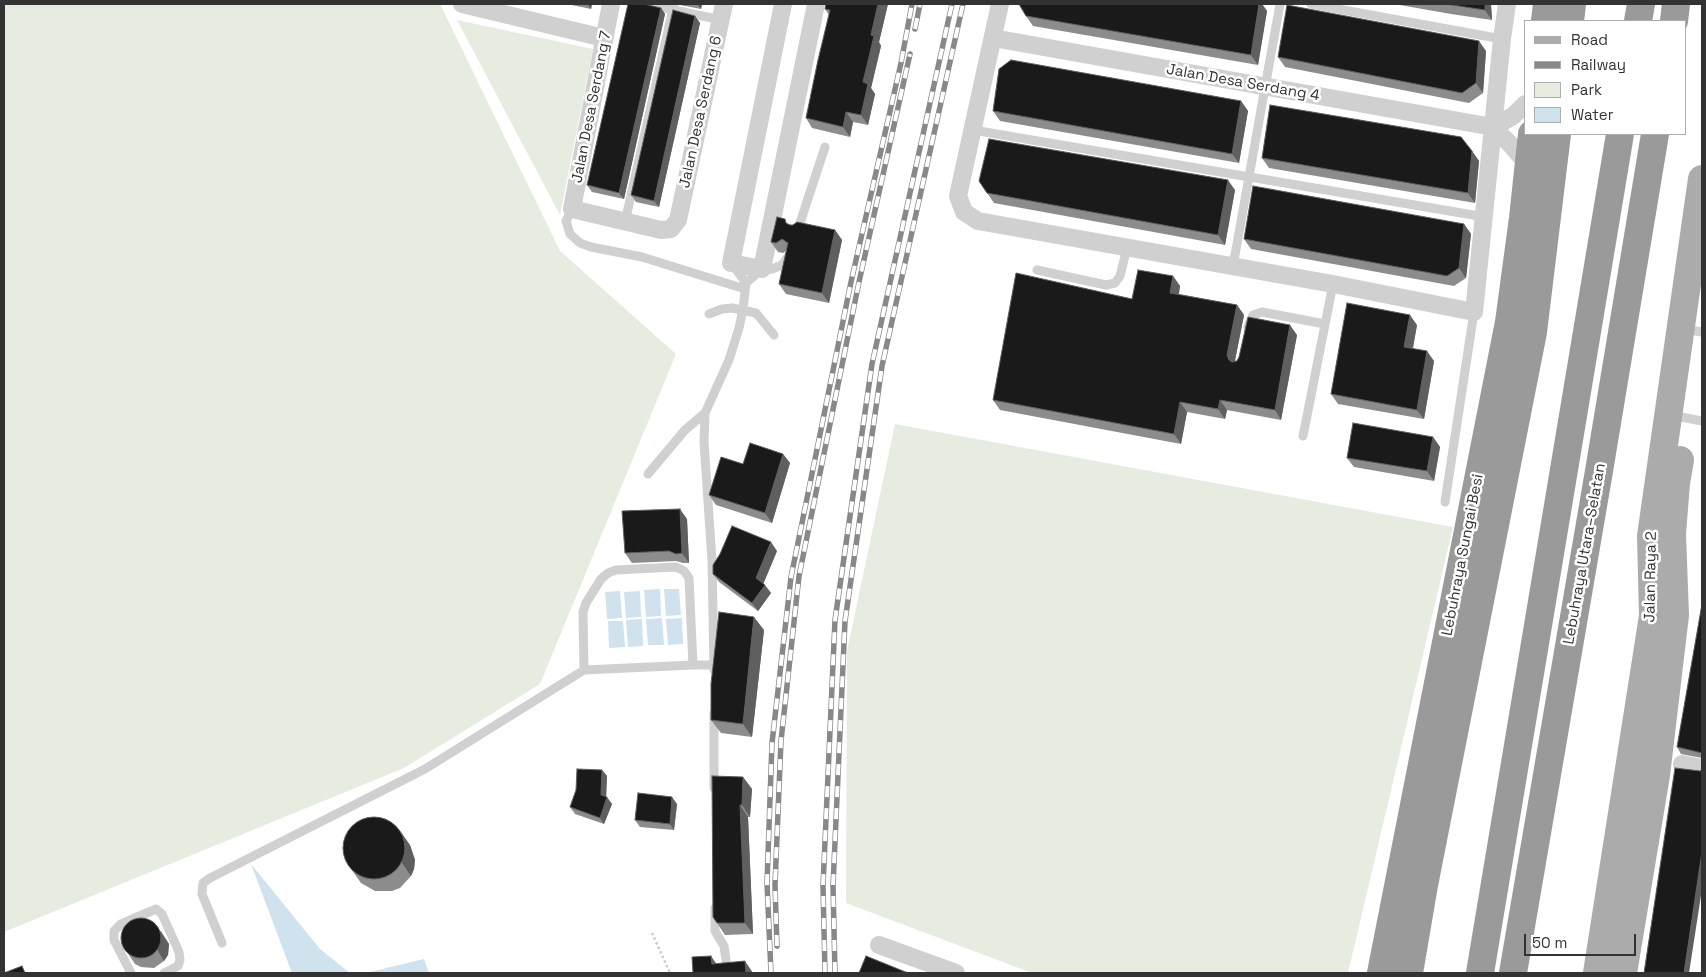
<!DOCTYPE html>
<html>
<head>
<meta charset="utf-8">
<style>
  body { margin:0 }
  #map { position:relative; width:1706px; height:977px; overflow:hidden; background:#fff; font-family:"Space Grotesk",sans-serif }
  canvas { display:block }
  .frame { position:absolute; inset:0; border:5px solid #333; pointer-events:none }
  .legend { position:absolute; left:1524px; top:20px; width:162px; height:115px; box-sizing:border-box; background:#fff; border:1px solid #adadad; margin:0; padding:6px 9px; list-style:none; font-size:15px; color:#333 }
  .legend li { display:flex; align-items:center; gap:10px; height:25px }
  .legend b { width:25px; border:1px solid #adadad }
  .scale { position:absolute; left:1524px; top:934px; width:112px; height:22px; box-sizing:border-box; border:2px solid #333; border-top:0; padding-left:6px; font-size:15px; line-height:18px; white-space:nowrap; color:#333; -webkit-text-stroke:4px #fff; paint-order:stroke }
</style>
</head>
<body>
<div id="map">
<canvas width="1706" height="977"></canvas>
<div class="frame"></div>
<ul class="legend">
<li><b style="height:6px;background:#ababab"></b>Road</li>
<li><b style="height:6px;background:#888"></b>Railway</li>
<li><b style="height:14px;background:#e6ecdf"></b>Park</li>
<li><b style="height:14px;background:#cfe2ee"></b>Water</li>
</ul>
<div class="scale">50 m</div>
</div>
<script>
const ctx = document.querySelector('canvas').getContext('2d');
ctx.lineJoin = 'round';
function fillPath(path, color) {
  ctx.fillStyle = color;
  ctx.fill(path, 'evenodd');
}
function poly(rows) {
  const path = new Path2D();
  for (const r of rows) {
    if (r.length === 3) {
      path.moveTo(r[0] + r[2], r[1]);
      path.arc(r[0], r[1], r[2], 0, 2 * Math.PI);
      continue;
    }
    path.moveTo(r[0], r[1]);
    for (let i = 2; i < r.length; i += 2) path.lineTo(r[i], r[i + 1]);
  }
  return path;
}
function strokePath(path, color, width, dash) {
  ctx.strokeStyle = color;
  ctx.lineWidth = width;
  ctx.lineCap = dash ? 'butt' : 'round';
  ctx.setLineDash(dash || []);
  ctx.stroke(path);
}
function drawText(font, color, halo, rows, align = 'center') {
  ctx.font = font + ' "Space Grotesk",sans-serif';
  ctx.lineWidth = 5;
  ctx.setLineDash([]);
  ctx.textBaseline = 'middle';
  ctx.strokeStyle = halo;
  ctx.fillStyle = color;
  for (const [text, x, y, turn = 0] of rows) {
    ctx.save();
    ctx.translate(x, y);
    ctx.rotate((+turn || 0) * Math.PI / 180);
    ctx.textAlign = isNaN(turn) ? turn : align;
    if (halo) ctx.strokeText(text, 0, 0);
    ctx.fillText(text, 0, 0);
    ctx.restore();
  }
}
fillPath(poly([
  [4,4,440,4,560,251,676,354,540,684,404,768,4,932],
  [457,20,593,49,560,215],
  [895,424,1453,527,1348,973,1032,973,846,903,847,651]
]), '#e6ecdf');
fillPath(poly([
  [660,589,661,616,646,617,644,590],
  [664,589,679,589,681,615,666,616],
  [620,591,622,618,607,619,605,592],
  [640,591,641,617,626,618,624,592],
  [662,618,664,645,648,645,646,619],
  [682,618,683,644,668,645,666,619],
  [642,619,643,646,628,647,626,620],
  [608,621,623,621,625,647,609,648],
  [251,864,320,949,350,973,292,973],
  [424,959,429,973,366,973]
]), '#cfe2ee');
strokePath(poly([
  [652,933,670,973]
]), '#cdcdcd', 2.5, [2.5, 2.5]);
strokePath(poly([
  [646,4,721,20],
  [1311,4,1502,39],
  [973,130,1485,217],
  [572,209,566,221,570,234,580,243,591,247,642,257,745,289],
  [625,222,674,4],
  [798,229,825,147],
  [733,265,746,283,762,269,772,269,782,265,789,255],
  [1233,266,1280,4],
  [1037,270,1106,285,1115,283,1120,276,1127,248],
  [709,314,722,309,732,308,756,313,774,335],
  [1248,327,1253,315,1262,312,1325,324],
  [1683,329,1702,332],
  [1670,415,1702,421],
  [1303,436,1333,284],
  [648,474,685,430,705,413],
  [1445,502,1474,312],
  [584,670,583,612,586,603,601,579,608,573,616,570,676,567,684,571,689,578,693,665],
  [714,670,712,561,704,442,705,413,729,360,739,328,743,309,746,283],
  [714,713,714,788],
  [715,908,715,931,724,946,727,967],
  [222,943,202,894,203,883,210,878,425,769,584,670,693,665,714,665],
  [131,973,114,940,114,931,121,924,156,909,162,914,179,952,180,960,178,966,164,973]
]), '#d0d0d0', 9);
strokePath(poly([
  [462,4,604,38],
  [611,4,572,209,661,230,671,229,678,220,724,4],
  [783,4,731,263,762,269,816,4],
  [1000,4,958,196,964,212,978,221,1333,284,1474,312,1502,39,1507,4],
  [993,38,1493,127],
  [1493,127,1511,145,1528,165],
  [1493,127,1513,116,1525,104],
  [1682,764,1702,768],
  [879,945,956,973]
]), '#d0d0d0', 18);
strokePath(poly([
  [1597,973,1653,616,1651,536,1702,179],
  [1623,973,1656,775,1675,615,1672,534,1676,483,1680,460]
]), '#ababab', 28);
strokePath(poly([
  [1545,21,1547,4],
  [1570,21,1572,4],
  [1638,21,1641,4],
  [1674,21,1676,4],
  [1381,973,1509,322,1523,218,1532,134],
  [1409,973,1424,885,1533,332,1557,134],
  [1480,973,1620,134],
  [1513,973,1599,471,1655,134]
]), '#9a9a9a', 28);
const rail = poly([
  [915,29,920,4],
  [777,946,775,885,781,741,799,576,859,282,910,54],
  [771,973,767,883,772,743,791,577,851,282,901,63,912,4],
  [825,973,823,886,835,620,872,364,952,4],
  [835,973,833,886,845,621,882,366,963,4]
]);
strokePath(rail, '#888', 5.5);
strokePath(rail, '#fff', 4, [11]);
fillPath(poly([
  [567,4,592,4,591,9],
  [679,4,702,4,701,9,680,5],
  [826,4,888,4,879,42,881,46,871,88,875,94,868,125,853,122,850,137,812,128,806,118,829,15,825,9],
  [1019,4,1262,4,1267,11,1258,65,1033,26,1026,16],
  [1394,4,1491,4,1492,20,1451,14],
  [661,8,665,14,624,199,592,192,587,185],
  [695,16,700,23,659,207,636,202,631,195],
  [1486,51,1483,93,1469,103,1285,67,1278,57],
  [1241,101,1248,111,1239,163,1000,121,993,111],
  [1472,151,1479,161,1475,203,1269,168,1262,158],
  [979,181,1235,190,1225,245,994,203],
  [1464,224,1471,234,1466,278,1454,286,1251,249,1244,239],
  [789,225,835,230,842,240,829,303,786,294,779,284,786,251,783,253,778,252,771,242],
  [1173,276,1180,286,1179,294,1237,305,1244,315,1235,361,1297,335,1281,420,1227,410,1225,419,1187,412,1181,444,1000,410,993,400,1132,299],
  [1417,325,1413,349,1434,361,1424,419,1338,404,1331,394],
  [1433,437,1440,447,1434,481,1354,467,1347,458],
  [783,454,790,463,772,523,716,505,709,495,743,464],
  [687,519,689,563,683,563,676,561,632,563,625,553],
  [777,551,763,584,771,593,758,611,719,582,713,574],
  [1702,604,1702,758,1681,754,1677,747],
  [764,630,752,737,721,733,711,720],
  [602,770,607,776,606,797,612,804,604,824,575,814,570,807],
  [743,777,752,789,750,817,748,817,753,934,725,935,717,923],
  [677,804,674,830,640,827,635,820],
  [410,845,415,860,414,869,411,876,400,888,392,891,375,891,361,883,347,863],
  [161,931,169,944,168,955,164,961,154,968,141,967,135,964,121,943]
]), '#8c8c8c');
fillPath(poly([
  [587,4,592,4,591,9],
  [697,4,702,4,701,9],
  [878,4,888,4,879,42,881,46,871,88,875,94,868,125,861,115,863,82,871,35],
  [1259,4,1262,4,1267,11,1258,65,1251,55],
  [1485,4,1491,4,1492,20,1485,10],
  [661,8,665,14,624,199,619,193],
  [695,16,700,23,659,207,654,201],
  [1479,41,1486,51,1483,93,1476,83],
  [1241,101,1248,111,1239,163,1232,154],
  [846,112,853,122,850,137,843,127],
  [1472,151,1479,161,1475,203,1468,193],
  [1228,180,1235,190,1225,245,1218,235],
  [1464,224,1471,234,1466,278,1459,268],
  [835,230,842,240,829,303,822,293],
  [1173,276,1180,286,1177,303,1170,293],
  [1237,305,1244,315,1234,365,1229,360,1227,355],
  [1410,315,1417,325,1411,357,1404,347],
  [1290,325,1297,335,1281,420,1275,410],
  [1427,351,1434,361,1424,419,1417,410],
  [1220,400,1227,410,1225,419,1218,409],
  [1180,402,1187,412,1181,444,1174,434],
  [1433,437,1440,447,1434,481,1427,471],
  [783,454,790,463,772,523,765,513],
  [680,509,687,519,689,563,682,553],
  [771,542,777,551,762,587,756,578],
  [765,585,771,593,758,611,752,603],
  [754,617,764,630,752,737,743,724],
  [602,770,607,776,606,800,607,797,612,804,604,824,600,818,601,795],
  [743,777,752,789,750,817,742,805],
  [672,797,677,804,674,830,670,824],
  [740,805,748,817,753,934,745,923],
  [401,832,410,845,415,860,414,869,411,876,402,863],
  [1702,852,1702,889,1689,973,1684,973],
  [154,922,169,944,168,955,164,961,158,951],
  [711,956,720,969,712,964],
  [745,961,753,973,746,973]
]), '#5f5f5f');
const building = poly([
  [628,4,644,4,661,8,619,193,587,185,628,4],
  [826,4,878,4,871,35,874,36,863,82,868,84,861,115,846,112,843,127,806,118,818,60,830,10,825,9,826,4],
  [1019,4,1259,4,1251,55,1026,16,1019,4],
  [1445,4,1485,4,1485,10,1445,4],
  [1287,5,1479,41,1476,83,1462,93,1278,57,1287,5],
  [673,10,695,16,654,201,631,195,673,10],
  [1011,60,1241,101,1232,154,993,111,999,69,1011,60],
  [1270,105,1461,137,1472,151,1468,193,1262,158,1270,105],
  [989,139,1228,180,1218,235,987,193,979,181,989,139],
  [1253,186,1464,224,1459,268,1447,276,1244,239,1253,186],
  [777,217,785,219,786,223,790,225,793,225,797,222,835,230,822,293,779,284,788,243,782,239,776,243,771,242,777,217],
  [1138,270,1173,276,1170,293,1237,305,1227,355,1229,360,1232,362,1237,361,1239,357,1248,317,1290,325,1275,410,1220,400,1218,409,1180,402,1174,434,993,400,1016,273,1132,299,1138,270],
  [1347,303,1410,315,1404,347,1427,351,1417,410,1331,394,1347,303],
  [1353,423,1433,437,1427,471,1347,458,1353,423],
  [750,443,783,454,765,513,709,495,721,457,743,464,750,443],
  [680,509,682,553,676,554,669,551,625,553,622,511,680,509],
  [732,526,771,542,756,578,765,585,752,603,713,574,713,565,720,554,732,526],
  [1702,604,1702,753,1677,747,1702,604],
  [719,612,754,617,743,724,711,720,711,684,719,612],
  [1675,768,1700,771,1702,770,1702,852,1684,973,1644,973,1675,768],
  [577,769,602,770,601,795,607,797,600,818,570,807,576,790,577,769],
  [712,776,743,777,742,805,740,805,745,923,717,923,713,917,712,776],
  [638,793,672,797,670,824,635,820,638,793],
  [374,848,31],
  [141,938,20],
  [711,956,712,964,745,961,746,973,693,973,692,957,711,956],
  [866,956,908,973,859,973,866,956],
  [22,966,25,973,4,973,22,966]
]);
fillPath(building, '#1a1a1a');
strokePath(building, '#5f5f5f', 1);
drawText('15px', '#333', '#fff', [
  ["Jalan Desa Serdang 4",1243,83,10],
  ["Jalan Desa Serdang 7",592,107,-79],
  ["Jalan Desa Serdang 6",701,112,-78],
  ["Lebuhraya Utara–Selatan",1585,554,-80],
  ["Lebuhraya Sungai Besi",1463,555,-79],
  ["Jalan Raya 2",1651,577,-89]
]);
</script>
</body>
</html>
